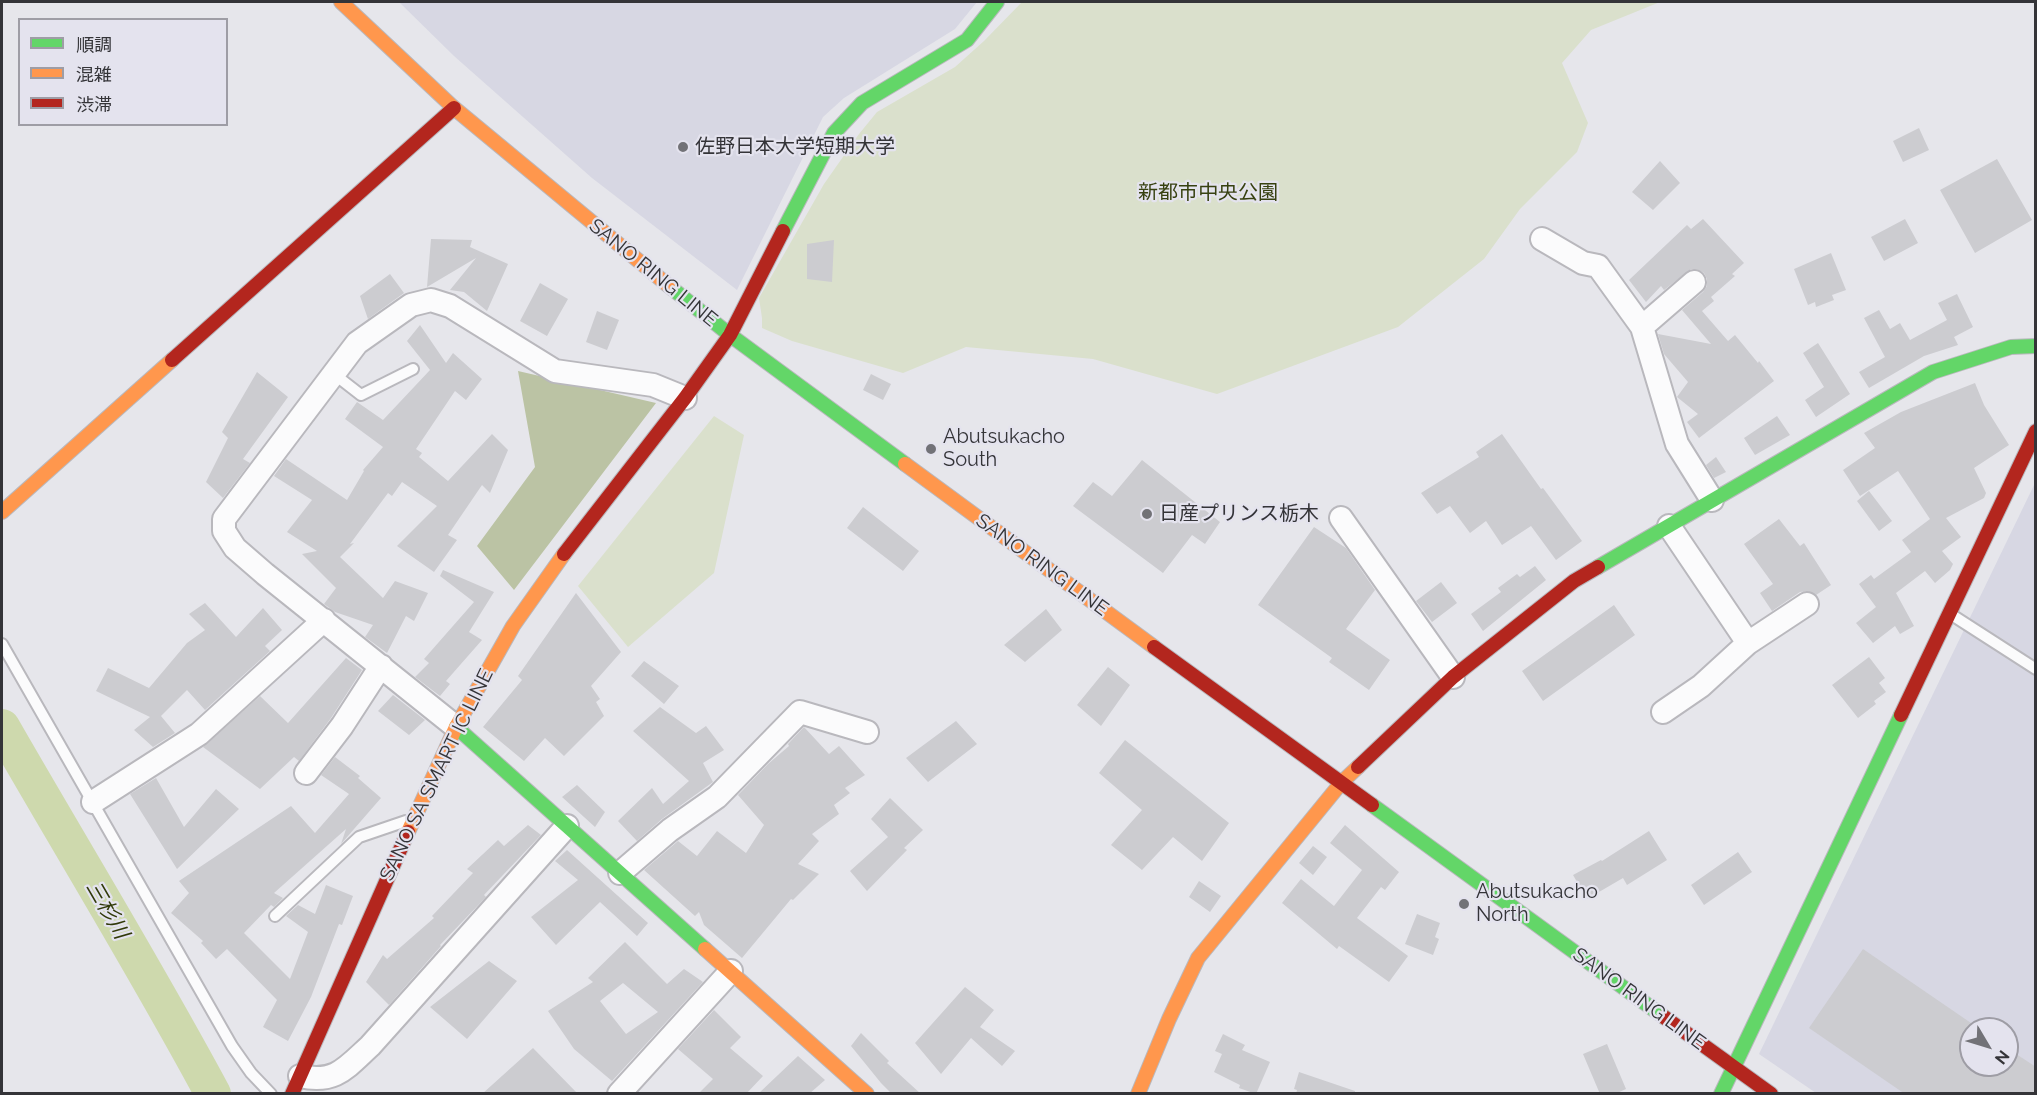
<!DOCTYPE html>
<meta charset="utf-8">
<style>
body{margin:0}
#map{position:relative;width:2037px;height:1095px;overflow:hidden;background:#e6e6eb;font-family:Raleway,"Noto Sans JP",sans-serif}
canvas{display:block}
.frame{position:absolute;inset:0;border:3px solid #343438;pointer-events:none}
.legend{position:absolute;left:18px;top:18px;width:210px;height:108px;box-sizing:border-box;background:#e4e3ee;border:2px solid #9e9da5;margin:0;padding:8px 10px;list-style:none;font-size:18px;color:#343438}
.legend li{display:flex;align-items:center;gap:12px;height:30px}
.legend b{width:30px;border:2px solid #9e9da5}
.north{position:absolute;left:1959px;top:1017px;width:60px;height:60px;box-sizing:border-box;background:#e4e3ee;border:2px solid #9e9da5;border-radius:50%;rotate:128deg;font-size:16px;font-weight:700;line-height:24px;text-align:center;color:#343438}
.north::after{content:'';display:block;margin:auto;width:21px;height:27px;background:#727277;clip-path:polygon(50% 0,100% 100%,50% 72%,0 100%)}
</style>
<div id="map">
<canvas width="2037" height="1095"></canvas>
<div class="frame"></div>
<ul class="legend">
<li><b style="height:8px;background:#63d668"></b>順調</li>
<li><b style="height:8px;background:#ff974d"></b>混雑</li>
<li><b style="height:8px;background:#b3261e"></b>渋滞</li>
</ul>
<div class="north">N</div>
</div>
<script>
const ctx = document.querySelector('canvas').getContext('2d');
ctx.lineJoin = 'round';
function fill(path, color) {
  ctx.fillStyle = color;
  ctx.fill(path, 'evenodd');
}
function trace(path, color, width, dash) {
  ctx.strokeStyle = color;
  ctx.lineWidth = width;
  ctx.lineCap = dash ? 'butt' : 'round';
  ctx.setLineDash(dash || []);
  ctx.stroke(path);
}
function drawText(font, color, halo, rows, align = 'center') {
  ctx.font = font + ' Raleway,"Noto Sans JP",sans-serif';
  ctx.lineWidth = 4.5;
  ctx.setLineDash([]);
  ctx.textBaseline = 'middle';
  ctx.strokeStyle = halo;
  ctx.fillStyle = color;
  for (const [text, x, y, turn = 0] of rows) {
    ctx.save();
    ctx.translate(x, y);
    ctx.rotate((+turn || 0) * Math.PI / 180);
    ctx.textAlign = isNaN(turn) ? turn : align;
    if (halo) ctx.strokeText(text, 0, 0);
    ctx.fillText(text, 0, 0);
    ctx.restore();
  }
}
fill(new Path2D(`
 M399 2H977L955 29 844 98 823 117 737 290 592 178 454 56Z
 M2035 483V1093H1816L1759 1054ZM1971 1029H2007V1065H1971Z`), '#d7d7e3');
fill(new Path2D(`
 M1022 2H1660L1591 30 1562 63 1588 123 1577 152 1520 209 1484 259 1398 327 1217 394 1093 359 966 347 903 373 792 341 762 328V318L759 298 824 184 859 134 877 112 955 67 984 41Z
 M714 416 744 435 714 573 628 647 578 586Z`), '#dae0cc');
fill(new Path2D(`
 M518 371 656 403 514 590 477 546 535 467Z`), '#bbc3a4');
trace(new Path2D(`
 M2 727C72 849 146 969 213 1094`), '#ced9ad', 36);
fill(new Path2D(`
 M1919 128 1929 150 1903 162 1893 141Z
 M1997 159 2032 220 1975 253 1940 190Z
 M1660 161 1680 183 1653 210 1632 192Z
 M1703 219 1744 263 1732 274 1735 276 1711 297 1714 301 1702 311 1728 341 1735 335 1758 363 1759 361 1774 381 1699 438 1687 422 1698 414 1677 397 1688 382 1664 354 1658 334 1711 344 1682 310 1703 292 1707 286V279L1704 273 1699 270 1691 269 1664 290 1661 286 1646 302 1629 280 1687 225 1691 229Z
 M1905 219 1918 243 1884 261 1871 237Z
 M431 239 472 240 470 247 508 264 487 311 464 292 450 290 476 258 427 287Z
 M834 240 832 282 807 279V244Z
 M1831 253 1846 290 1832 295 1834 300 1816 307 1815 302 1808 305 1794 269Z
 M390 274 404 293 368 319 360 296Z
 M540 283 568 299 547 336 520 321Z
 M1957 294 1973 327 1954 337 1958 345 1924 356 1869 388 1859 372 1885 357 1864 318 1879 310 1890 329 1900 323 1910 340 1947 320 1938 303Z
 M597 311 619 320 607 350 586 342Z
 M420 325 446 363 453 353 482 379 466 400 455 391 416 449 422 453 419 457 448 481 492 434 508 450 490 493 482 485 448 535 457 540 434 572 397 546 437 506 402 482 392 496 388 493 350 544 354 543 340 557 383 598 395 581 428 593 414 621 406 616 387 653 365 637 373 625 335 612 324 604 336 588 302 554 317 551 287 532 312 500 274 476 286 459 347 500 364 471 363 470 383 447 345 419 357 402 383 420 430 370 407 341Z
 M1818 343 1850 394 1816 417 1805 400 1824 387 1803 353Z
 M257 372 288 397 243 459 250 463 223 498 206 482 228 438 222 432Z
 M871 374 891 384 883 400 863 390Z
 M1975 383 1984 405 2009 445 1974 468 1986 493 1984 498 1946 518 1961 537 1942 551 1953 564 1950 570 1935 583 1925 571 1896 593 1914 626 1900 634 1895 626 1873 643 1856 623 1876 607 1859 584 1871 575 1874 579 1911 552 1902 540 1930 519 1898 471 1860 496 1843 470 1875 448 1864 433 1901 412Z
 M1777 416 1790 435 1755 455 1744 438Z
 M1502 434 1541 489 1543 488 1582 541 1556 560 1531 526 1502 545 1486 521 1470 533 1450 506 1437 514 1421 493 1479 457 1476 452Z
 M1716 457 1726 472 1714 478 1706 465Z
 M1142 460 1220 522 1205 544 1192 535 1163 573 1073 506 1093 482 1112 496Z
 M1869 491 1892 521 1879 531 1857 501Z
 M863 507 919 551 903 571 847 528Z
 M1779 519 1800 546 1804 543 1831 585 1816 595 1807 591 1800 592 1772 611 1760 593 1773 584 1744 544Z
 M1314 527 1346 548 1375 590 1346 629 1390 660 1369 690 1329 662 1332 658 1258 605Z
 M1535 566 1546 580 1483 631 1471 614 1501 592 1498 588 1517 574 1520 577Z
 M443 570 494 592 469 632 482 640 446 681 450 684 440 696 415 677 429 663 424 659 474 602 440 576Z
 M1441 582 1457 603 1432 622 1416 601Z
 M576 593 621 652 591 686 600 699 596 702 604 716 564 756 545 738 524 761 483 727 522 680 518 676Z
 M205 603 236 637 263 608 282 630 265 646 270 651 205 710 187 690 161 716 175 733 153 747 134 730 150 717 96 691 108 668 149 688 187 643 205 630 189 614Z
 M1614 605 1635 635 1543 701 1522 671Z
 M1046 609 1062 630 1025 662 1004 645Z
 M1869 657 1885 678 1879 683 1886 692 1874 701 1876 704 1858 718 1832 685Z
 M346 658 362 670 331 718 299 761 294 757 260 789 203 747 260 696 288 723Z
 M644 661 679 686 664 704 631 676Z
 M1108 667 1130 685 1101 726 1077 705Z
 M393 695 425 720 409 735 378 711Z
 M660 707 696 733 706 726 724 750 703 763 713 782 662 819 637 841 618 821 652 788 663 804 689 781 633 731Z
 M956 721 977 744 928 782 906 758Z
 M804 727 829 754 839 746 865 775 845 788 850 793 834 805 839 814 812 834 819 841 798 864 819 874 793 900 791 899 742 958 704 925 699 912 695 916 644 870 678 841 697 856 717 831 746 853 764 825 738 795 768 764 789 746 788 744Z
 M1125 740 1229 823 1202 861 1173 837 1142 870 1111 845 1142 810 1099 773Z
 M335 757 360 776 358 778 381 798 341 844 346 829 274 893 283 898 274 907 271 905 244 933 290 979 308 932 286 916 298 905 315 914 326 885 353 896 342 925 339 924 311 997 288 1041 263 1027 277 1000 227 949 216 959 201 943 203 941 171 913 189 893 179 881 291 806 315 833 349 794 321 775Z
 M156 778 184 827 216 789 239 809 177 869 130 794Z
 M577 785 605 812 595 827 562 797Z
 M890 798 923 830 904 848 907 850 867 891 850 871 888 837 871 819Z
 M528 825 541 835 484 895 486 897 440 945 441 946 389 1005 366 982 383 955 387 959 434 918 432 916 473 873 467 869 498 840 504 846Z
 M1345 825 1399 872 1385 890 1381 887 1357 918 1408 956 1389 982 1339 946 1337 949 1282 903 1301 879 1334 906 1362 870 1330 843Z
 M1649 831 1667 860 1627 885 1623 878 1587 899 1573 875 1601 860 1602 861Z
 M1313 846 1327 857 1313 875 1299 863Z
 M567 850 648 923 637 936 600 902 556 945 531 917 578 880 555 861Z
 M1738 852 1752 872 1704 905 1691 885Z
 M1199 881 1221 896 1210 912 1189 897Z
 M1417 914 1440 923 1435 937 1439 939 1433 955 1405 944Z
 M625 942 667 984 684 969 703 982 612 1081 574 1049 548 1011 593 982 588 978ZM623 983 658 1012 626 1034 600 1001Z
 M1863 949 1971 1023V1065H2007V1048L2036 1067V1094H1905L1809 1028Z
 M489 961 517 981 467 1039 430 1007Z
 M965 987 994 1010 980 1027 1015 1051 1002 1066 971 1038 941 1074 915 1043Z
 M714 1010 741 1037 730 1048 763 1076 746 1094H698L713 1079 678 1049Z
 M861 1033 889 1061 887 1063 921 1094H892L881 1083 851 1046Z
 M1223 1034 1245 1045 1242 1050 1270 1062 1256 1094 1239 1088 1240 1085 1214 1072 1222 1054 1215 1051Z
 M1607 1044 1626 1089 1615 1094H1600L1583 1054Z
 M533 1048 578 1094H482Z
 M798 1056 825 1080 809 1094H758Z
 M1299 1072 1355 1091V1094H1296L1297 1090 1294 1089Z`), '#ccccd0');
const lane = new Path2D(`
 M334 374 361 395 413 369
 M1952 615 2036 669
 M2 644 232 1046 251 1073 271 1094
 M275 916 359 837 406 821`);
const street = new Path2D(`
 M1542 239 1583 263 1598 266 1642 327 1677 444 1712 500
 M1642 327 1694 282
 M1341 518 1453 677
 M1669 526 1748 643
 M1663 712 1701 686 1748 643 1807 604
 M456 727 265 574 235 548 224 531V519L357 343 411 305 431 300 450 306 555 371 653 385 685 398
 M306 773 342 726 381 666
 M93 802 199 734 324 620
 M620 873 670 830 717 797 800 712 867 732
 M300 1076C335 1084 346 1068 370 1046L567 826
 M619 1094 731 971`);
const fast = new Path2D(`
 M783 231 834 133 862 103 967 40 997 2
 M669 286 730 335 905 464
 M1598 567 1933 372 2011 347 2036 346
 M456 727 705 949
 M1372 805 1664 1017
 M1721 1094 1901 715`);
const slow = new Path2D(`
 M341 2 454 108 669 286
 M905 464 1154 647
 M2 512 172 360
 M408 832 456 727 513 626 564 554
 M705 949 867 1094
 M1138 1094 1169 1019 1198 958 1342 782 1358 767`);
const jam = new Path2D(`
 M172 360 454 108
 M564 554 685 398 730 335 783 231
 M1154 647 1372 805
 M1901 715 2036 431
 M1358 767 1453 677 1574 581 1598 567
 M1664 1017 1771 1094
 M292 1094 408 832`);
trace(lane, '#b9b8bd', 14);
trace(street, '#b9b8bd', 26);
trace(fast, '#b9b8bd', 16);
trace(slow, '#b9b8bd', 16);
trace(jam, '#b9b8bd', 16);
trace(lane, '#fbfbfc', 10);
trace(street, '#fbfbfc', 22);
trace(fast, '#63d668', 14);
trace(slow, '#ff974d', 14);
trace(jam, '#b3261e', 14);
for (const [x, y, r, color] of [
 [683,147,6,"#727277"],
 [931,449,6,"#727277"],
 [1147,514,6,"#727277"],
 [1464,904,6,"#727277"]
]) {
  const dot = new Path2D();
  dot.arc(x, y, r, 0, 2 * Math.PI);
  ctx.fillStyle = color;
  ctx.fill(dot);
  trace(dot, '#e4e3ee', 2);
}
drawText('20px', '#343438', '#e4e3ee', [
 ["佐野日本大学短期大学",695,147],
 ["Abutsukacho",943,437],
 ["South",943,460],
 ["日産プリンス栃木",1159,514],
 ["Abutsukacho",1476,892],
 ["North",1476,915]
], 'left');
drawText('20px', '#374111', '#e4e3ee', [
 ["新都市中央公園",1208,193]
]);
drawText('20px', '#343438', '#e4e3ee', [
 ["SANO RING LINE",653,273,39],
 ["SANO RING LINE",1042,565,36],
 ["SANO SA SMART IC LINE",437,775,-64],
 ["SANO RING LINE",1639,999,36]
]);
drawText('italic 21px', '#313a09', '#e4e3ee', [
 ["三杉川",107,910,60]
]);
</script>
